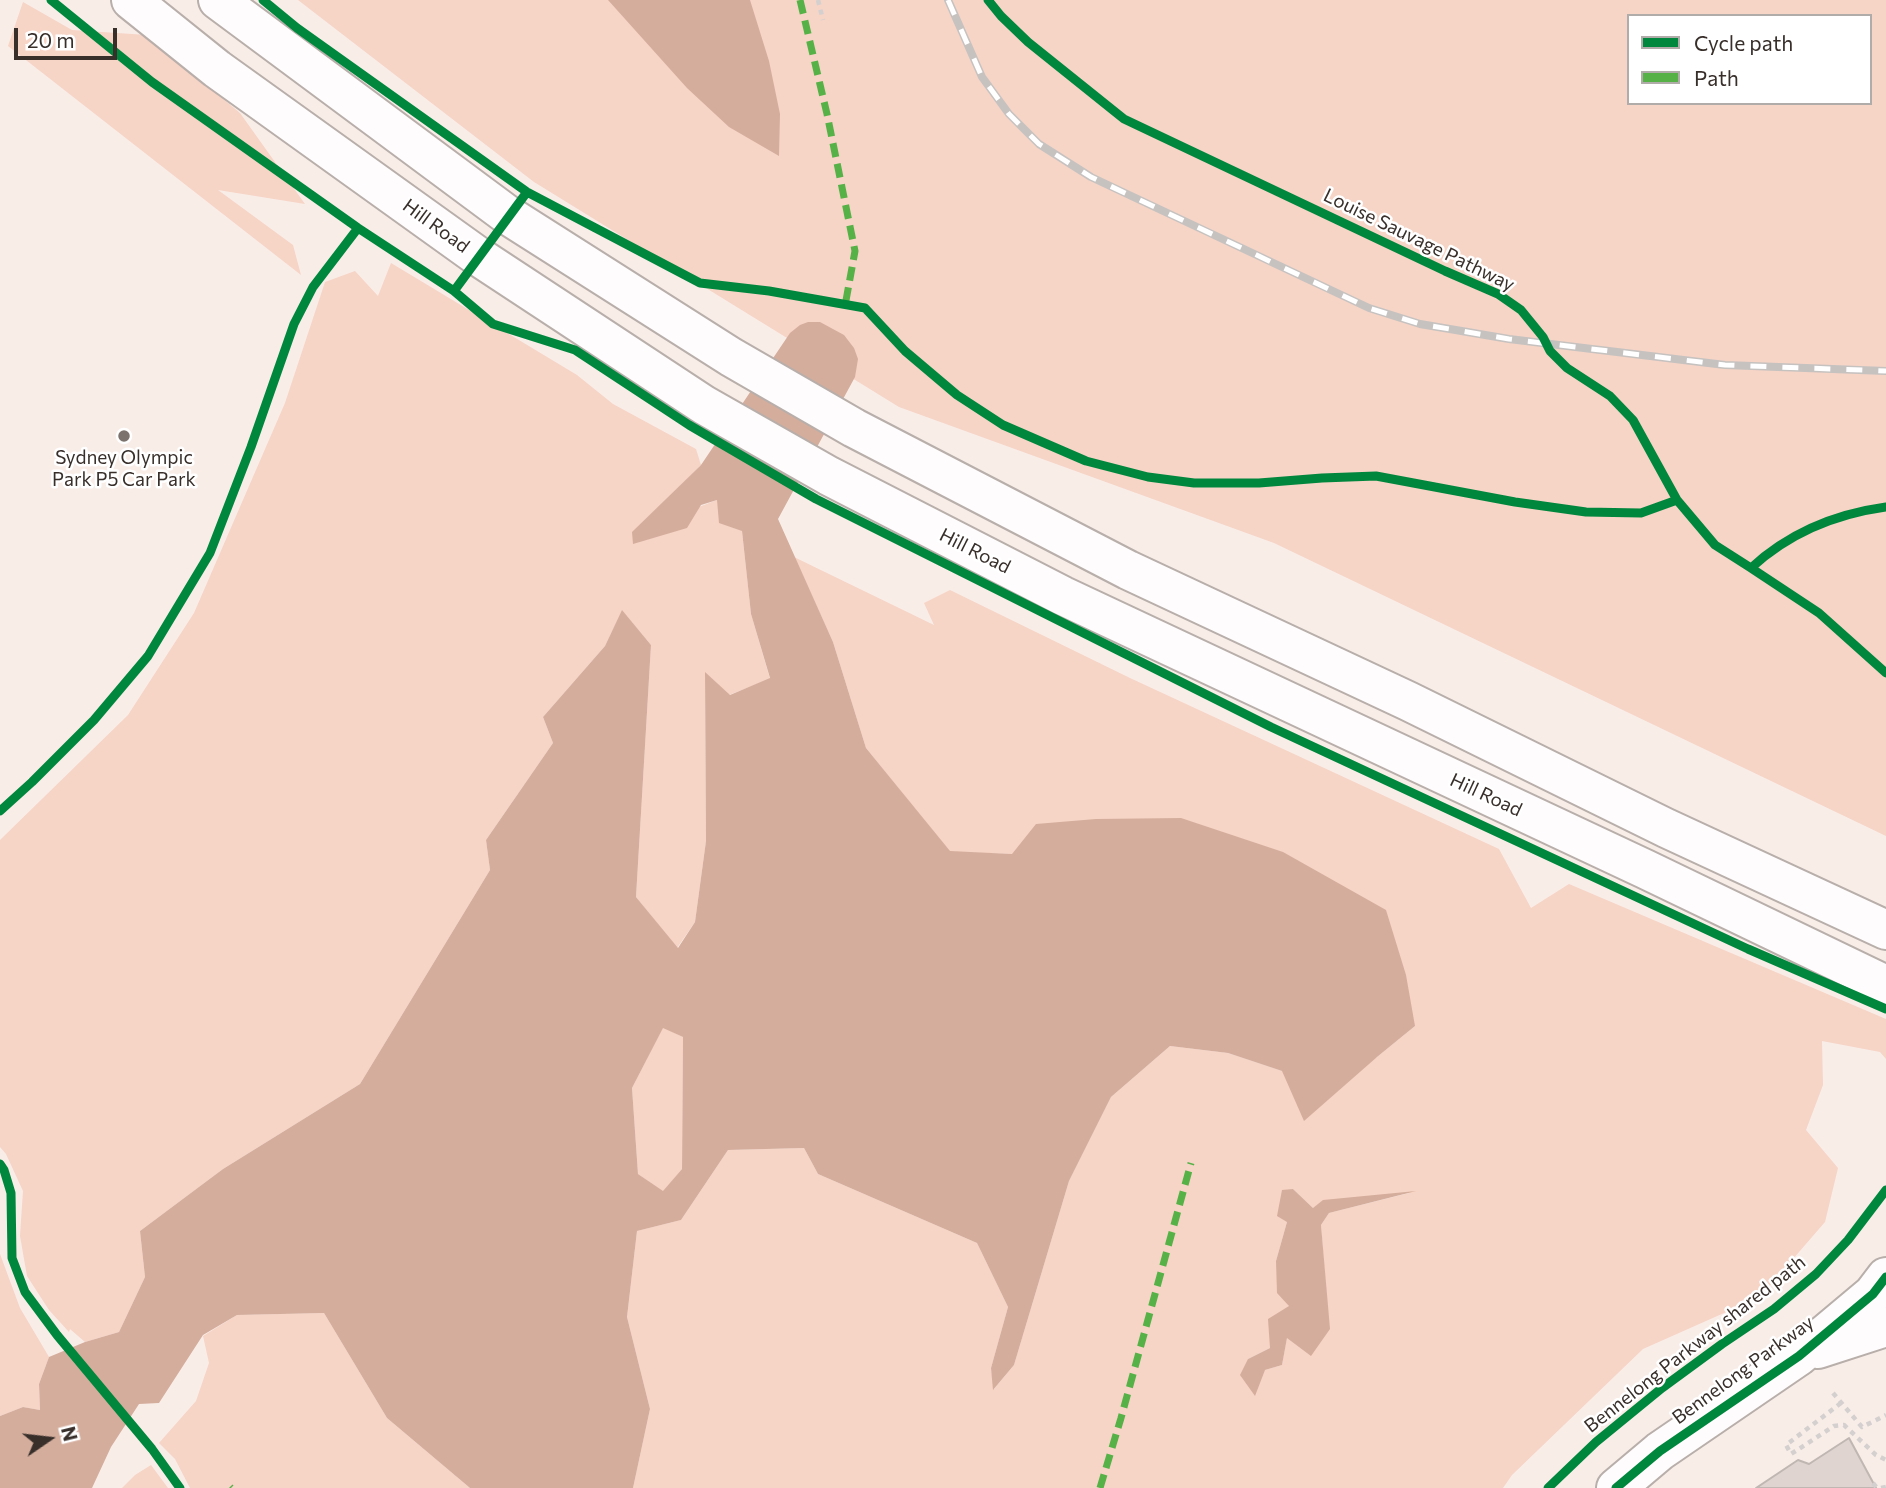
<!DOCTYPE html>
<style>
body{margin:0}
#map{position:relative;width:1886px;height:1488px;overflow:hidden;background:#f9ede8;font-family:Commissioner,sans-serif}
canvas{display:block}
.legend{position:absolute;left:1627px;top:14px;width:245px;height:91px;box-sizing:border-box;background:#fff;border:2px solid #afacaa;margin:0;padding:9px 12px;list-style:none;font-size:21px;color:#382f2b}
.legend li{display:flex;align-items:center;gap:14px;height:35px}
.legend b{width:35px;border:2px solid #afacaa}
.north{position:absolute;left:14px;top:1404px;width:70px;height:70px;-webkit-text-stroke:5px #fff;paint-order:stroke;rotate:76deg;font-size:19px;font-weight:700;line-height:28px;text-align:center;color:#382f2b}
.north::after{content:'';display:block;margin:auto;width:24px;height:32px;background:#382f2b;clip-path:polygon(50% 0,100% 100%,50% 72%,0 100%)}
.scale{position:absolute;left:14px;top:28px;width:103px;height:32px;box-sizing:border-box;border:4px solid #382f2b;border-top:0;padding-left:9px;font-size:21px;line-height:24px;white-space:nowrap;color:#382f2b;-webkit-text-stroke:5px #fff;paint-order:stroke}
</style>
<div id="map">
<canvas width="1886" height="1488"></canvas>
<ul class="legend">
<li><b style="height:9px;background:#00873e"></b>Cycle path</li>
<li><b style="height:9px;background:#56b246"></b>Path</li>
</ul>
<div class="north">N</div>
<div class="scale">20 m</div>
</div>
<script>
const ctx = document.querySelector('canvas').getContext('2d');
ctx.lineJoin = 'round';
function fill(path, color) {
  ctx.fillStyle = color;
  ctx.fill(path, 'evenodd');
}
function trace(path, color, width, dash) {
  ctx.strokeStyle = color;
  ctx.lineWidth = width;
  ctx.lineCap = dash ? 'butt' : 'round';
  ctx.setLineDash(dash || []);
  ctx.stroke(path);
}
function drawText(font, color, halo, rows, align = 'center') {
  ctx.font = font + ' Commissioner,sans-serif';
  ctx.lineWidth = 5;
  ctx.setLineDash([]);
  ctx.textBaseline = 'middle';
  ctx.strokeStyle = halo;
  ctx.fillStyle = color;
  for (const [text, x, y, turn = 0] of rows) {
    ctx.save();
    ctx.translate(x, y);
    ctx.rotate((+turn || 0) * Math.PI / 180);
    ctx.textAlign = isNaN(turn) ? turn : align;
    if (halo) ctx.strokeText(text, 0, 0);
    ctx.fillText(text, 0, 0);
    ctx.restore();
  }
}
fill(new Path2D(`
 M298 0H1886V836L1274 543 899 407 534 182ZM1629 16H1870V103H1629Z
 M23 2 72 30 147 35 240 113 305 204 218 190 293 245 301 275 8 46Z
 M391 263 577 375 613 404 696 449 701 465 633 532 717 500 742 531 751 614 770 679 729 695 705 673 706 841 695 922 677 948 636 897 651 645 622 611 605 646 543 717 553 743 486 840 490 870 360 1084 223 1169 140 1231 145 1277 119 1332 85 1342 70 1329 69 1332 49 1310 27 1276 20 1236 23 1191 6 1154 0 1147V840L128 715 194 613 285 403 325 282 355 271 378 296Z
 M794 557 934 625 924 603 950 590 1130 678 1499 849 1531 908 1569 884 1886 1019V1059L1880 1052 1822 1041 1823 1085 1806 1130 1838 1168 1825 1222 1760 1297 1643 1349 1512 1475 1503 1488H633L650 1409 627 1317 637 1231 681 1220 728 1150 804 1148 818 1174 977 1243 1008 1307 991 1368 994 1389 1014 1365 1069 1181 1111 1097 1170 1046 1228 1053 1282 1071 1377 1057 1415 1026 1012 854 950 852 866 748 833 642ZM1293 1189 1313 1208 1409 1193 1329 1213 1321 1225 1329 1329 1287 1337 1282 1365 1265 1370 1248 1359 1270 1348 1289 1306 1276 1261 1287 1222Z
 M663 1027 683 1037 682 1169 663 1192 638 1174 632 1088Z
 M0 1254 20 1308 49 1357 39 1384 40 1410 23 1407 0 1416Z
 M324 1313 387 1418 470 1488H190L175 1459 159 1443 196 1401 209 1363 203 1336 237 1315Z
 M151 1465 168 1488H122L135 1475Z`), '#f6d4c6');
fill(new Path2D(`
 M608 0H750L769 61 780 114 779 156 729 127 687 88Z
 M808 322H820L844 335 854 348 858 359 855 377 778 519 833 642 866 748 950 851 1012 854 1036 824 1096 819 1181 818 1283 852 1386 910 1406 975 1415 1026 1377 1057 1304 1121 1282 1071 1228 1053 1170 1046 1111 1097 1069 1181 1014 1365 993 1390 991 1368 1008 1307 977 1243 818 1174 804 1148 728 1150 681 1220 637 1231 627 1317 650 1409 633 1488H470L387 1418 324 1313 237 1315 203 1335 159 1403 139 1404 111 1447 92 1488H0V1416L23 1407 40 1410 39 1384 49 1357 85 1342 119 1332 145 1277 140 1231 223 1169 360 1084 490 870 486 840 553 743 543 717 605 646 622 610 651 645 636 897 678 948 695 922 706 841 705 672 730 695 770 678 751 614 742 531 719 523 717 500 701 505 687 528 633 544 632 532 701 465 790 333 800 325ZM663 1028 683 1037 682 1169 663 1191 638 1174 632 1088Z
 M1293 1189 1313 1208 1323 1200 1416 1191 1329 1213 1321 1225 1330 1329 1311 1356 1287 1338 1282 1365 1265 1370 1255 1396 1240 1375 1248 1359 1270 1348 1268 1319 1289 1306 1277 1293 1276 1261 1287 1222 1277 1216 1282 1190Z`), '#d4ad9c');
const building = new Path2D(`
 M1849 1438 1876 1488H1756L1798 1460 1809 1464Z`);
fill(building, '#dfd4d0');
trace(building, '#c0b7b3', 2);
const tertiary = new Path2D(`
 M131 0 217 69 479 257 704 405 829 476 1063 596 1645 869 1886 985
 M218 0 509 216 731 357 854 428 1128 570 1408 701 1666 828 1886 930
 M1818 1349 1886 1327
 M1616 1488 1660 1451 1799 1356 1873 1294 1886 1277`);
trace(tertiary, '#b8aeaa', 42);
trace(new Path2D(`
 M818 0 823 20
 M1833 1393 1862 1427 1886 1415
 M1841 1403 1786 1445 1791 1454 1834 1426 1844 1425 1876 1455 1886 1460
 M1873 1483 1877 1488
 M1881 1488 1886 1487`), '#d4d0cf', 4.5, [5, 5]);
trace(tertiary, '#fefcfc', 38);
const rail = new Path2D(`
 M948 0 982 77 1009 114 1039 144 1091 177 1369 308 1420 324 1509 339 1725 365 1886 371`);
trace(rail, '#c5c2c0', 8);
trace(rail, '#fff', 5, [16]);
trace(new Path2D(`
 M800 0 827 114 855 251 845 306
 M230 1487 231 1488
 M1100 1488 1121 1418 1191 1163`), '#56b246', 7, [14, 7]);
trace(new Path2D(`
 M51 0 152 82 358 228 454 291 493 324 575 350 689 425 816 499 1271 727 1748 949 1886 1009
 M263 0 297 28 527 192 700 283 769 291 865 308 905 351 957 395 1003 425 1086 461 1148 477 1194 483H1259L1322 478 1376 476 1515 502 1586 512 1641 513 1677 500
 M988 0 1001 16 1028 42 1124 119 1445 271 1498 294 1521 310 1543 337 1550 351 1567 368 1610 396 1633 420 1677 500 1715 545 1751 568C1789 533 1835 514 1886 507
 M454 291 527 192
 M1751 568 1819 613 1886 673
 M0 811 32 782 94 720 148 656 210 553 251 447 294 324 313 287 358 228
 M0 1164 4 1170 11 1193 12 1258 25 1292 57 1335 152 1449 180 1488
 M1548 1488 1596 1442 1662 1388 1722 1344 1774 1309 1816 1274 1848 1240 1886 1190
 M1616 1488 1660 1451 1799 1356 1873 1294 1886 1277`), '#00873e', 9);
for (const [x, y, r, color] of [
 [124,436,7,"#7c726d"]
]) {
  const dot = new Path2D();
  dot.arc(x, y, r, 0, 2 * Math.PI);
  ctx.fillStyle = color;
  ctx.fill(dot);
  trace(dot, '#fff', 2.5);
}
drawText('19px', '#382f2b', '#fff', [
 ["Hill Road",436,226,36],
 ["Louise Sauvage Pathway",1419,240,26],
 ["Hill Road",975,551,27],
 ["Hill Road",1486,795,25],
 ["Bennelong Parkway shared path",1695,1344,-38],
 ["Bennelong Parkway",1743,1370,-36]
]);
drawText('19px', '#382f2b', '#fff', [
 ["Sydney Olympic",124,458],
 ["Park P5 Car Park",124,480]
]);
</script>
